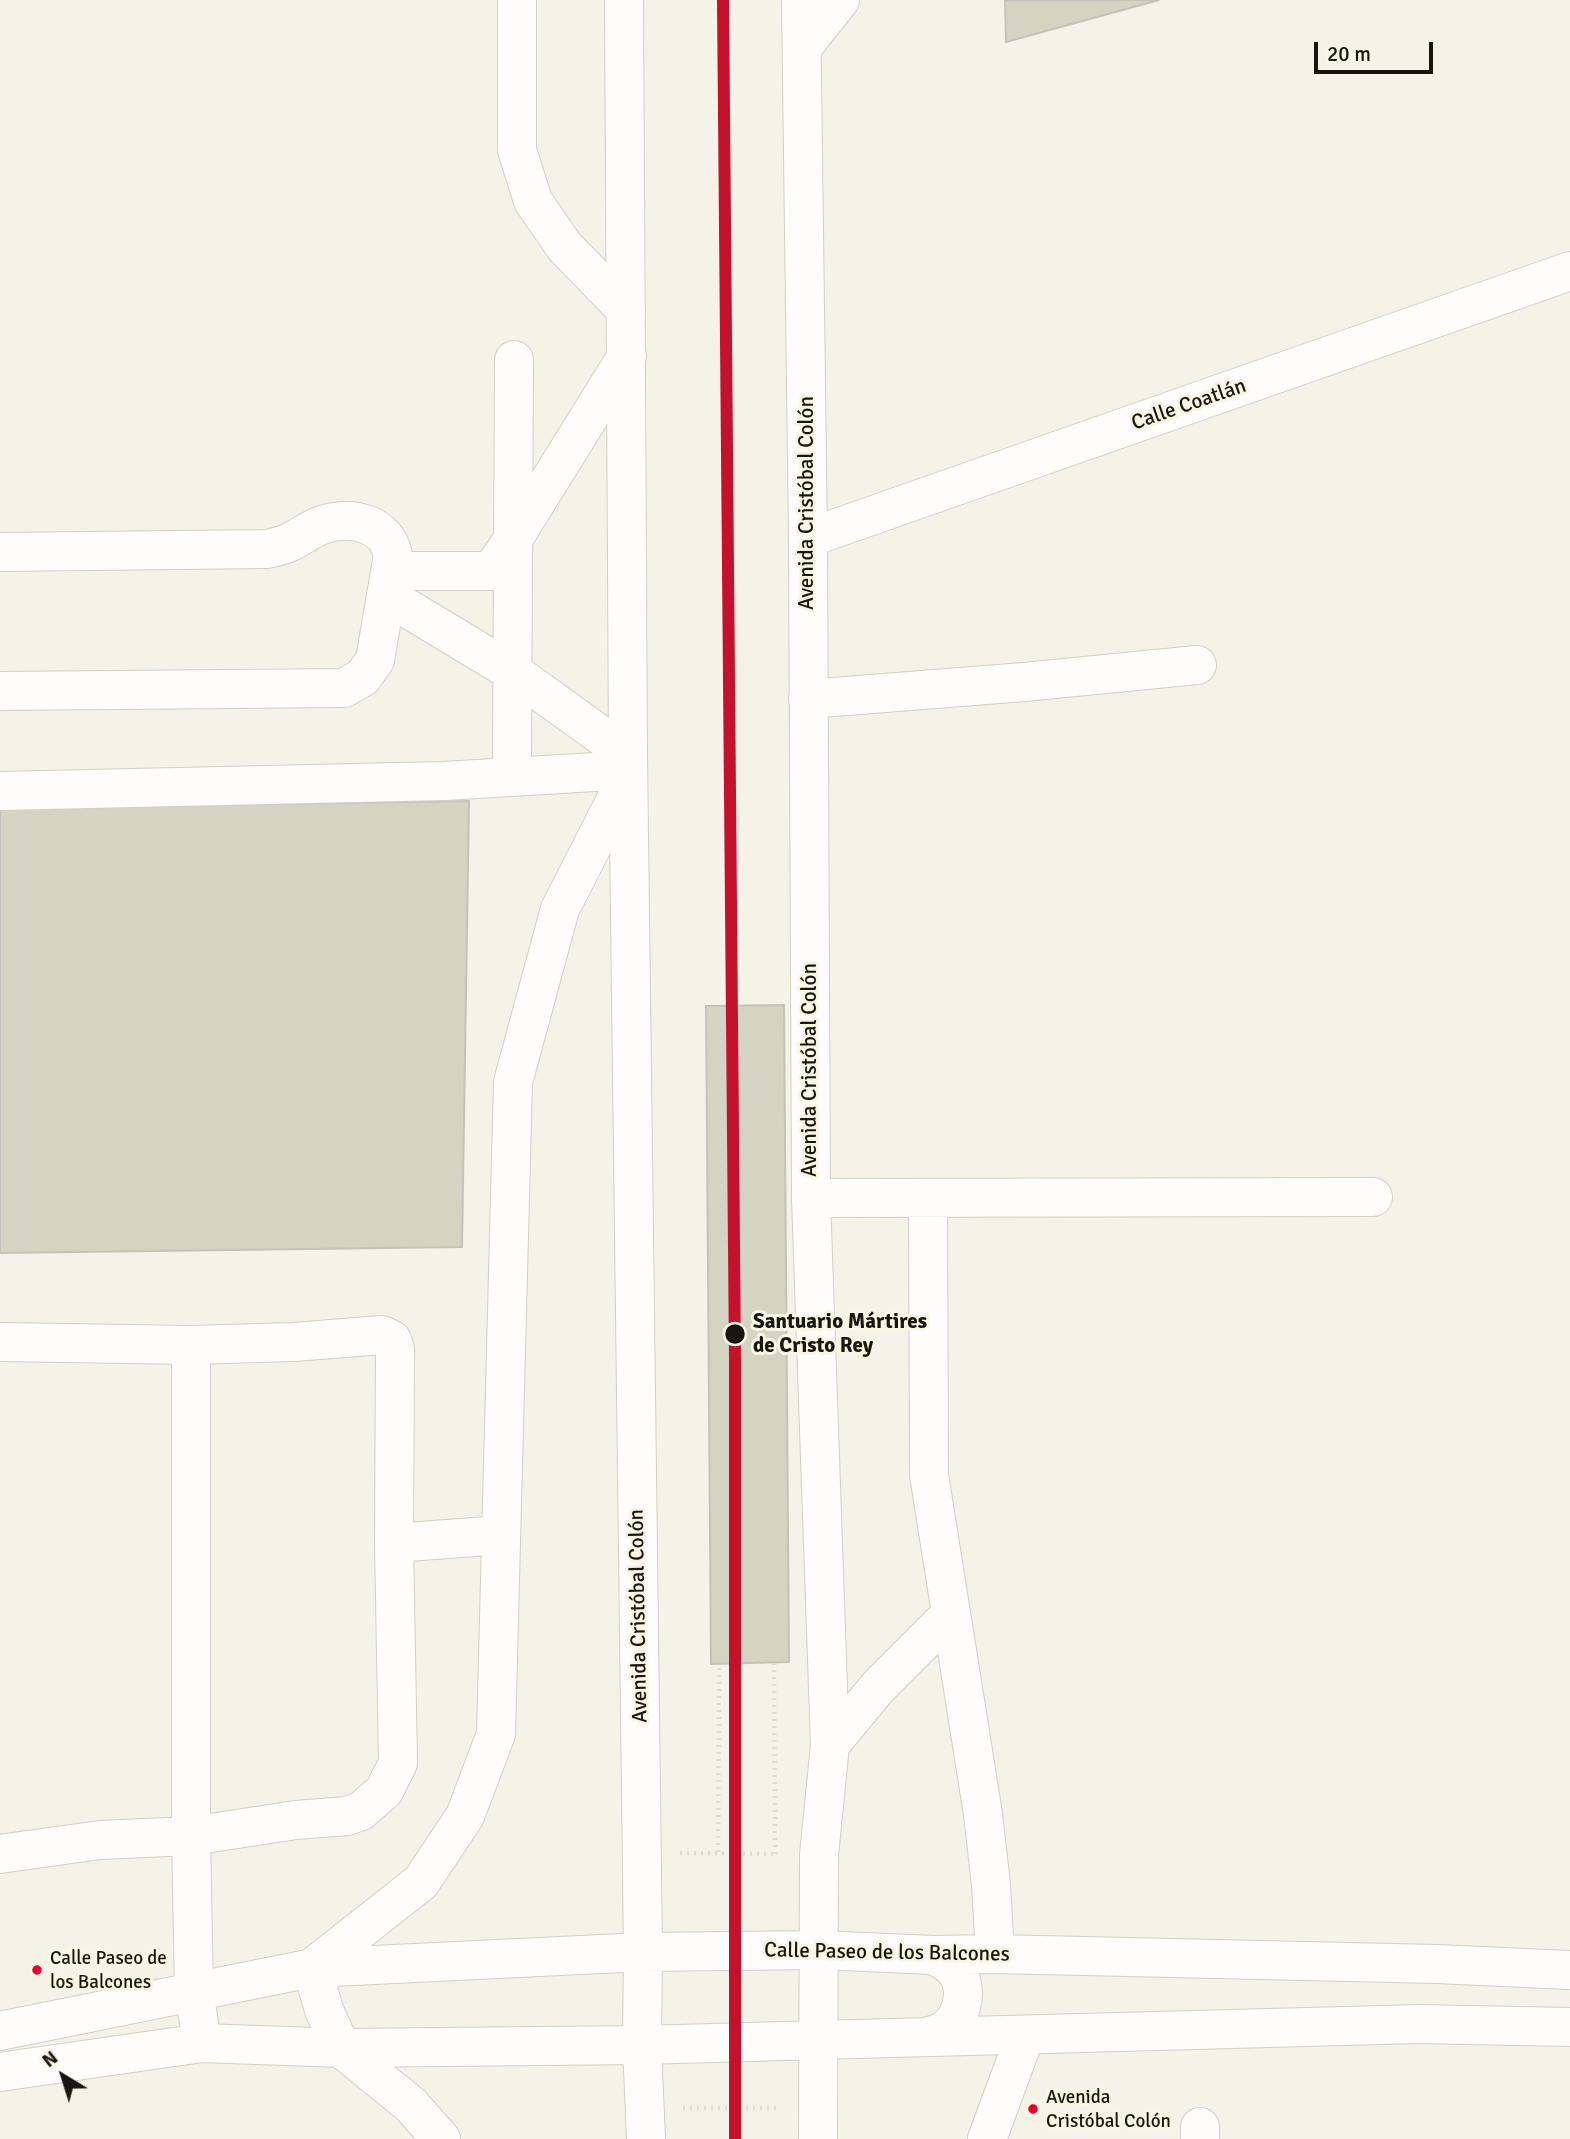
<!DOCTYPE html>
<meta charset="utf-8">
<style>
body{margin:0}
#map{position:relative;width:1570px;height:2139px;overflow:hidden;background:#f5f2e8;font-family:Signika,sans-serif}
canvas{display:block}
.north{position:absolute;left:28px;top:2041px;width:70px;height:70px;-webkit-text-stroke:5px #faf5e3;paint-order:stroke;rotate:322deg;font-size:19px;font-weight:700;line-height:28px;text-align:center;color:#18160f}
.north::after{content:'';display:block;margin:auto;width:24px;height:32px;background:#18160f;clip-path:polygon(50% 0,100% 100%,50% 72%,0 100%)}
.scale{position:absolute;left:1314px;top:42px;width:119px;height:32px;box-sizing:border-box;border:4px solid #18160f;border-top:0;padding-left:9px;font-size:21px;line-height:24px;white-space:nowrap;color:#18160f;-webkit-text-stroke:5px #faf5e3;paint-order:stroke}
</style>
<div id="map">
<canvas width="1570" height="2139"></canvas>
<div class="north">N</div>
<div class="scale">20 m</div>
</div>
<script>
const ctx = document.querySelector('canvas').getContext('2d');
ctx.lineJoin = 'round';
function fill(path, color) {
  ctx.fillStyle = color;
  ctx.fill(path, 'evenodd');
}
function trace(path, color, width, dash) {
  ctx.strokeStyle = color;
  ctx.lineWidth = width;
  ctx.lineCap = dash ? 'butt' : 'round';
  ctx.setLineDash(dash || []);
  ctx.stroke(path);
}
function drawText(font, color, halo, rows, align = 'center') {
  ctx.font = font + ' Signika,sans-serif';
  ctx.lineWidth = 6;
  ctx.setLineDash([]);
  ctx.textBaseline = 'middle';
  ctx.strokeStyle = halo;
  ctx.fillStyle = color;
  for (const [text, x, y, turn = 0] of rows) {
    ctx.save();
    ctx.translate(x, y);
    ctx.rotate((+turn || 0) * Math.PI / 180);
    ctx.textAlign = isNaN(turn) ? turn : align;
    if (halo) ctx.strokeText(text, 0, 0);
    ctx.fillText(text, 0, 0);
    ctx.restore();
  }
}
const building = new Path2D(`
 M1005 0H1159L1006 42Z
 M469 801 462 1247 0 1253V808Z
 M784 1005 789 1662 711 1664 706 1006Z`);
fill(building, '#d3d4c2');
trace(building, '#c3c3bb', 2);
const minor = new Path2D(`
 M517 0V150L533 201 564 246 626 310
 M802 48 840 0
 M808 538 1570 271
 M0 552 267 549C274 547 282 546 288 543 300 538 310 529 322 525 350 515 387 523 393 555L375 660 363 677 344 688 0 691
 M391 571H491L514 538 627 356
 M387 596 513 672 628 755
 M808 699 1024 682 1197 665
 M512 755 514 360
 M0 791 444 781 628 770
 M811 1198 1373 1197
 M928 1198 929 1475 983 1814 991 1885 995 1954
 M0 1342 191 1345 294 1342 382 1335 392 1340 395 1349 394 1543 398 1763 384 1791 361 1811 347 1816 296 1820 191 1836 100 1840 0 1854
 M191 1345V1836L194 1991 202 2043
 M394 1543 501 1535
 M819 1950 933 1955 995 1954 1437 1964 1570 1970
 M926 2037C932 2035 938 2034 943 2031 961 2020 968 1995 959 1976 953 1965 943 1960 933 1955
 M819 2040 1419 2024 1570 2027
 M1200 2127V2139
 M987 2139 1025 2036`);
const major = new Path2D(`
 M624 0 628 755 643 1952 642 2045 646 2139
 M801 0 808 538 811 1198 830 1745 819 1855 818 2139
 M830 1745 878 1687 951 1614
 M0 2031 312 1968 643 1952 819 1950
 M0 2072 202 2043 341 2048 642 2045 819 2040
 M441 2139 411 2105 341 2048 324 2010 312 1968 421 1882 465 1816 496 1734 513 1082 560 909 626 780`);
trace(minor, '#d1cfc6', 40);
trace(major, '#d1cfc6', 40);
trace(new Path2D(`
 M774 1663 775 1854
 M718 1852 719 1664
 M680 1853 776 1854
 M683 2108H779`), '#dcdbd8', 4.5, [2, 5]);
trace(minor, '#fefdfc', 38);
trace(major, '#fefdfc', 38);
trace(new Path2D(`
 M723 0 735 1359V2139`), '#c5112c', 12);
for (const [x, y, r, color] of [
 [735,1334,11,"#18160f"],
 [37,1970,6,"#e4002b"],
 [1033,2109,6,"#e4002b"]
]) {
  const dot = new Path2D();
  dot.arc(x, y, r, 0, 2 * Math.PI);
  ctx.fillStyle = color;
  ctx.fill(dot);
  trace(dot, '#faf5e3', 2.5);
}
drawText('19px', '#18160f', '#faf5e3', [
 ["Calle Paseo de",50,1959],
 ["los Balcones",50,1983],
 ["Avenida",1046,2098],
 ["Cristóbal Colón",1046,2122]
], 'left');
drawText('21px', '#18160f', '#faf5e3', [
 ["Calle Coatlán",1189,405,-19],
 ["Avenida Cristóbal Colón",807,503,-90],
 ["Avenida Cristóbal Colón",810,1070,-90],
 ["Avenida Cristóbal Colón",639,1616,-91],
 ["Calle Paseo de los Balcones",887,1953,1]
]);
drawText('bold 21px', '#18160f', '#faf5e3', [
 ["Santuario Mártires",753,1322],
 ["de Cristo Rey",753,1346]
], 'left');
</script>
